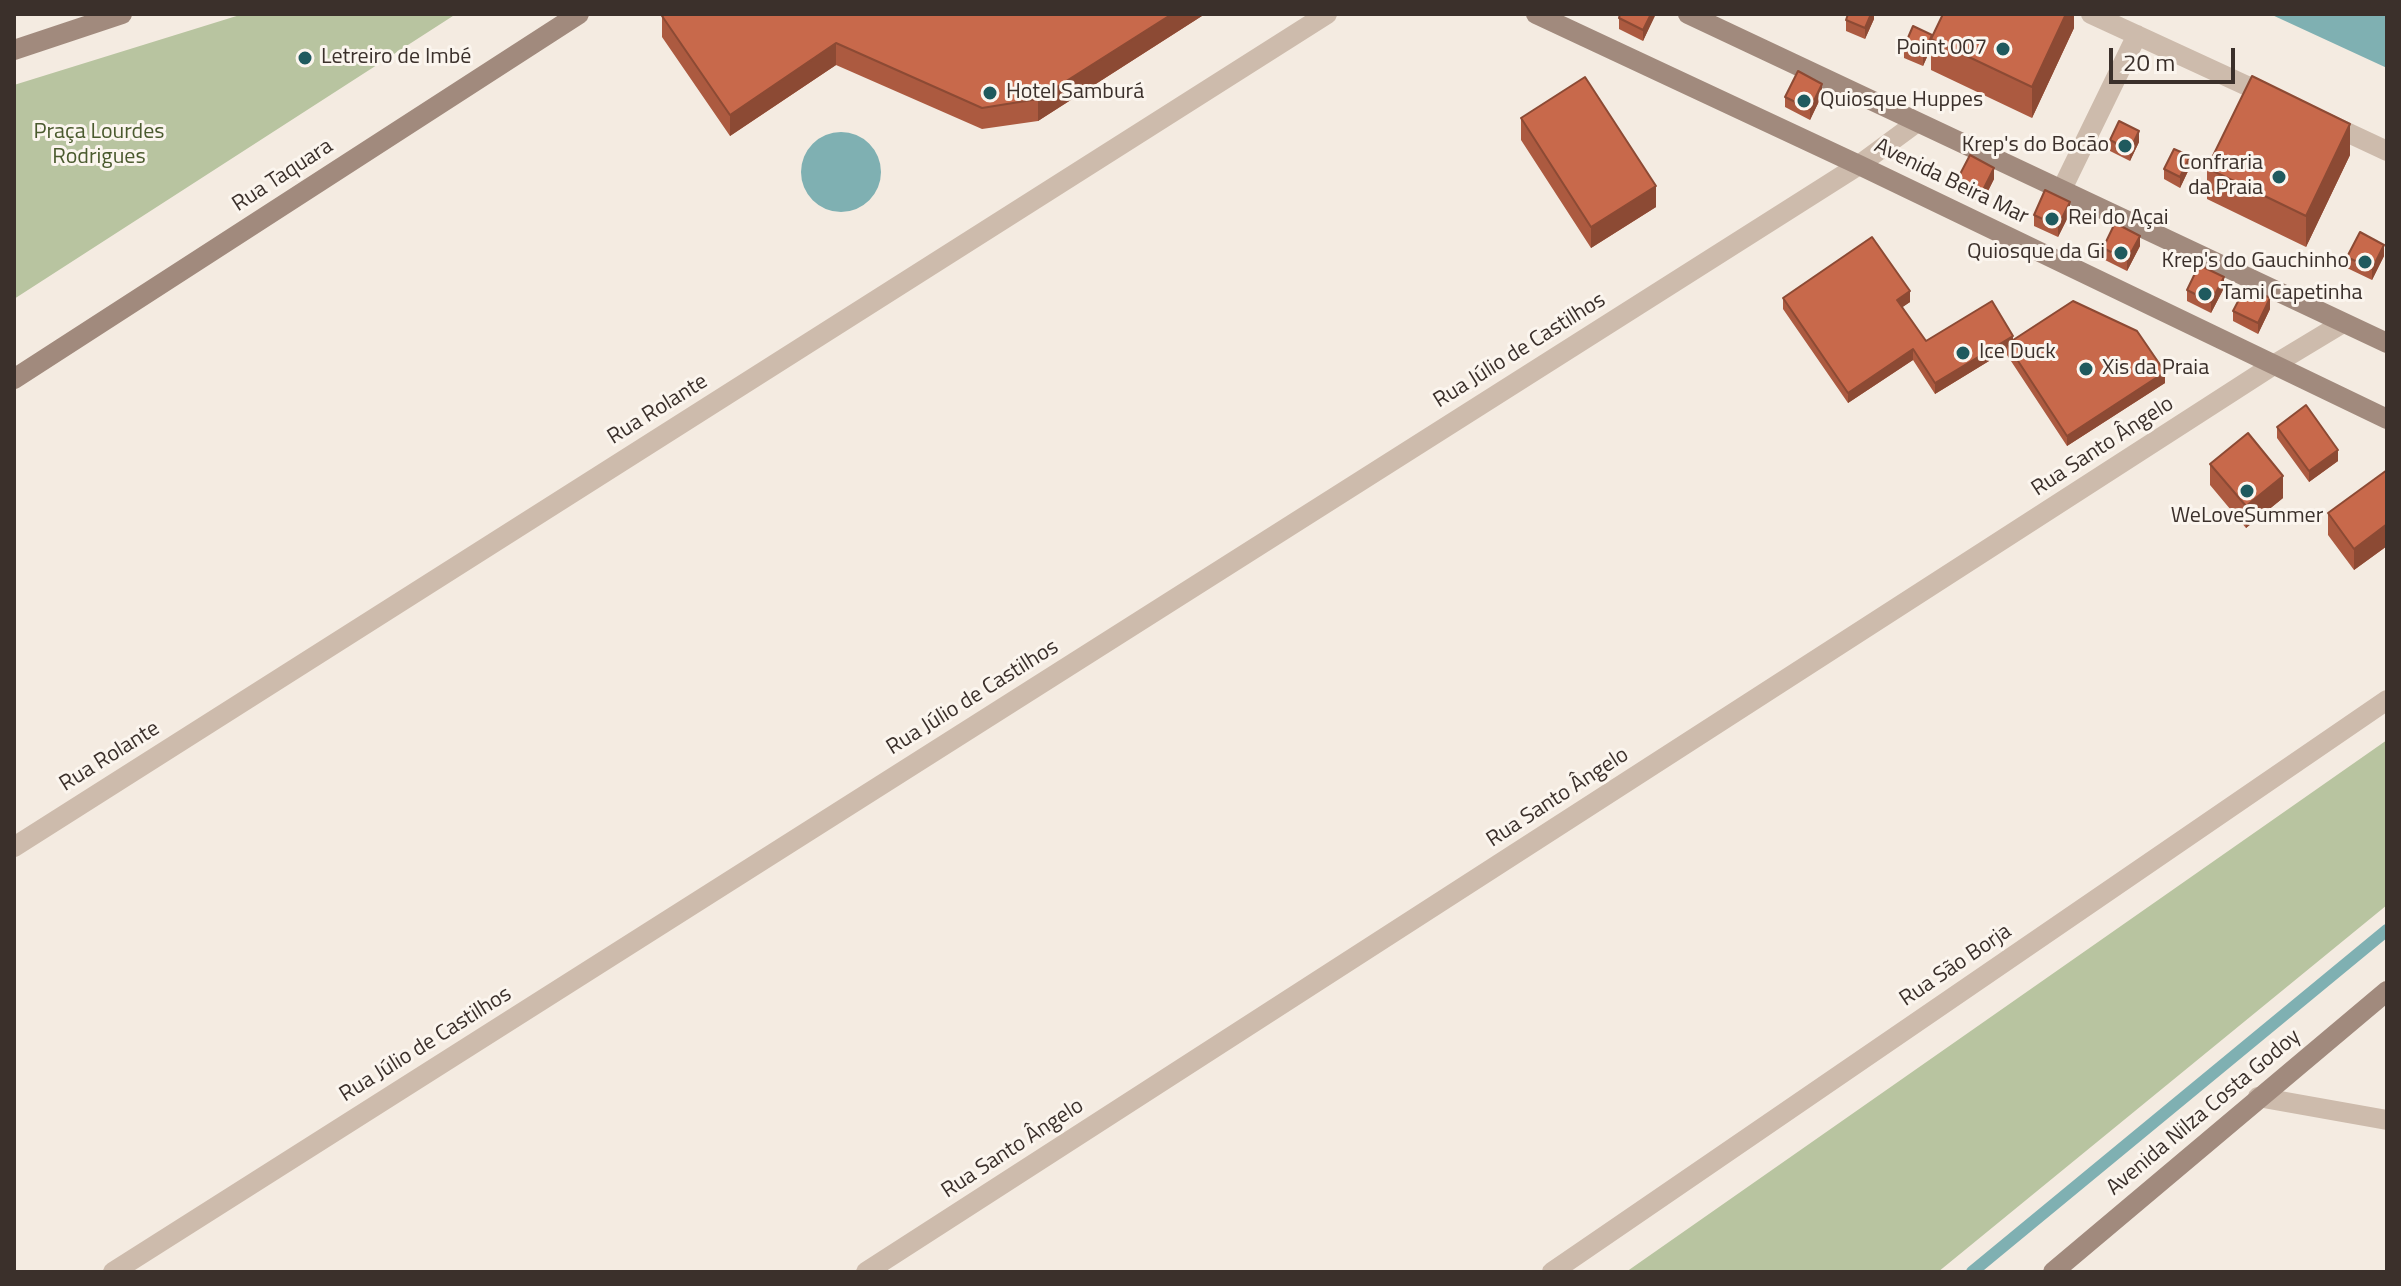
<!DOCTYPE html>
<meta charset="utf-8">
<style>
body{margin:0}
#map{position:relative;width:2401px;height:1286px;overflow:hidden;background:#f4ebe1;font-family:"Titillium Web",sans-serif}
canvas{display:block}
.frame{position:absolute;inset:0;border:16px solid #3b302b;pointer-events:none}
.scale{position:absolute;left:2109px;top:48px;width:126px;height:36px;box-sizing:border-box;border:4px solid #3b302b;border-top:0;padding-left:10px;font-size:24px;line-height:28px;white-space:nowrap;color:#3b302b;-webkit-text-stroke:6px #fbf5ee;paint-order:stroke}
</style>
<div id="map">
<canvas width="2401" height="1286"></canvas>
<div class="frame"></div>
<div class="scale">20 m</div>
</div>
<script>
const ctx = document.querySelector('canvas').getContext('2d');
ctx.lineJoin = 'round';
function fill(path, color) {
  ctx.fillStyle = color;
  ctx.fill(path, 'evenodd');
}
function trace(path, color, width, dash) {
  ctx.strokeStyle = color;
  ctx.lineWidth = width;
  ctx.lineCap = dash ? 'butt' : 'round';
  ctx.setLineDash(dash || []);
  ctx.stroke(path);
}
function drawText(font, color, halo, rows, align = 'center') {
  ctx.font = font + ' "Titillium Web",sans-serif';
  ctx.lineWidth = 6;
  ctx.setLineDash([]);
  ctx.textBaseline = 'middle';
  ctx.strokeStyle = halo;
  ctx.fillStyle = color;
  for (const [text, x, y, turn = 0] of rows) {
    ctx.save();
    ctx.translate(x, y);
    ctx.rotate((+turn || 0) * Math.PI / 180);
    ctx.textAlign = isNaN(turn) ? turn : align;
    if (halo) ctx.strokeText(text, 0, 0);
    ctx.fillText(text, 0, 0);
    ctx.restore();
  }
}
fill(new Path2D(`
 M243 14H456L14 299V85Z
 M2387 740V905L1938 1272H1626Z`), '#b8c4a0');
fill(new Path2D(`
 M2270 14H2387V68Z
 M801 172a40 40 0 1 1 80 0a40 40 0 1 1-80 0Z`), '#7fb0b2');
trace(new Path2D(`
 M1972 1272 2387 930`), '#7fb0b2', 12);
trace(new Path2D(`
 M2091 14 2271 97
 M2325 122 2387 151
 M2061 191 2137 35`), '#cdbbac', 20);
trace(new Path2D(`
 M14 847 1327 14
 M113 1272 1859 165 1916 123
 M866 1272 2275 364 2343 323
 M1552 1272 2387 700`), '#cdbbac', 20);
trace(new Path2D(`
 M2258 1097 2387 1120`), '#cdbbac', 20);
trace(new Path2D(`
 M1536 14 1859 165 2387 419
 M1688 14 2387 343
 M14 50 122 14
 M14 379 579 14
 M2053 1272 2387 991`), '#a18a7d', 20);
fill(new Path2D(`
 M1205 14 1038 121 982 129 836 65 730 136 662 37V16Z
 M1655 14 1643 41 1619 29V18Z
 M1874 14V19L1865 39 1846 31V20Z
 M2074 14V28L2032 118 1931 70V48L1923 66 1904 58V47L1932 38Z
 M1822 95 1810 120 1785 107V97Z
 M1521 118 1656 207 1591 248 1521 140Z
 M2110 140 2139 142 2130 161 2110 151Z
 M2350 155 2306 247 2207 199V168Z
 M2190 167 2180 188 2164 179V169Z
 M1994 179 1982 203 1957 191V180Z
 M2070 213 2058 237 2034 226V215Z
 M2140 246 2127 271 2103 259V248Z
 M2384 256 2372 280 2347 268V257Z
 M2224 288 2211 313 2187 301V290Z
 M1783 298 1910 302 1902 307 1926 341 2013 340 2165 383 2067 446 2007 355V350L1935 394 1913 360 1848 403 1783 309Z
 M2270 309 2258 334 2233 321V311Z
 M2277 427 2338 461 2309 482 2277 438Z
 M2210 464 2283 498 2246 528 2210 485Z
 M2387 470V546L2354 570 2328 535V513Z`), '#ac5a40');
fill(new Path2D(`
 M1172 14H1205L1038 121V99Z
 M1651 14H1655V16L1643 41V30Z
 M1871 14H1874V19L1865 39V28Z
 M2066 14H2074V28L2032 118V87Z
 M1932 35 1931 48 1923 66V56Z
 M836 43V65L730 136V115Z
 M1822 84V95L1810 120V109Z
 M2350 124V155L2306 247V216Z
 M2139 131V142L2130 161V150Z
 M2190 156V167L2180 188V177Z
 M1994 168V179L1982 203V192Z
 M1656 186V207L1591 248V227Z
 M2070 202V213L2058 237V226Z
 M2140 236V246L2127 271V260Z
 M2384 245V256L2372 280V269Z
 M2224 277V288L2211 313V302Z
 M1910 291V302L1897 311V300Z
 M2270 298V309L2258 334V323Z
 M2013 336V347L2007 344V350L1935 394V383Z
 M1913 349V360L1848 403V393Z
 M2165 372V383L2067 446V436Z
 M2338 450V461L2309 482V471Z
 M2283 476V498L2246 528V506Z
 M2387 524V546L2354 570V549Z`), '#8c4a34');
const building = new Path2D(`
 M666 14H1172L1038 99 982 108 836 43 730 115 662 16Z
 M1620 14H1651L1643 30 1619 18Z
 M1848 14H1871L1865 28 1846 20Z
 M1943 14H2066L2032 87 1931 39Z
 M1913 26 1932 35 1923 56 1904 47Z
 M1798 71 1822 84 1810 109 1785 97Z
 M2252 76 2350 124 2306 216 2207 168Z
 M1585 77 1656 186 1591 227 1521 118Z
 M2119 121 2139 131 2130 150 2110 140Z
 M2174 149 2190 156 2180 177 2164 169Z
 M1970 155 1994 168 1982 192 1957 180Z
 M2045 190 2070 202 2058 226 2034 215Z
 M2115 223 2140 236 2127 260 2103 248Z
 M2360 232 2384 245 2372 269 2347 257Z
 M1872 237 1910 291 1897 300 1926 341 1992 301 2013 336 1935 383 1913 349 1848 393 1783 298Z
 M2199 265 2224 277 2211 302 2187 290Z
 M2246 286 2270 298 2258 323 2233 311Z
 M2073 301 2137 331 2165 372 2067 436 2007 344Z
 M2306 405 2338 450 2309 471 2277 427Z
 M2248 433 2283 476 2246 506 2210 464Z
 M2387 470V524L2354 549 2328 513Z`);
fill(building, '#c8694b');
trace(building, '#8c4a34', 2);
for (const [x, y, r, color] of [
 [2003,49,8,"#1f5a5e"],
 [305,58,8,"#1f5a5e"],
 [990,93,8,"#1f5a5e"],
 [1804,101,8,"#1f5a5e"],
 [2125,146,8,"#1f5a5e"],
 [2279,177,8,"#1f5a5e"],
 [2052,219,8,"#1f5a5e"],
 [2121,253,8,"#1f5a5e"],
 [2365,262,8,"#1f5a5e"],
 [2205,294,8,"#1f5a5e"],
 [1963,353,8,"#1f5a5e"],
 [2086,369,8,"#1f5a5e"],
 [2247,491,8,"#1f5a5e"]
]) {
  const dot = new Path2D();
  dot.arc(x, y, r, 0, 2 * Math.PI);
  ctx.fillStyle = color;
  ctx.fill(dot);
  trace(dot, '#fbf5ee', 3);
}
drawText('22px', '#3b302b', '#fbf5ee', [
 ["Point 007",1987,49,"right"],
 ["Letreiro de Imbé",321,58],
 ["Hotel Samburá",1006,93],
 ["Quiosque Huppes",1820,101],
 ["Krep's do Bocão",2109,146,"right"],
 ["Confraria",2263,164,"right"],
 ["da Praia",2263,189,"right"],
 ["Rei do Açai",2068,219],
 ["Quiosque da Gi",2105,253,"right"],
 ["Krep's do Gauchinho",2349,262,"right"],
 ["Tami Capetinha",2221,294],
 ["Ice Duck",1979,353],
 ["Xis da Praia",2102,369],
 ["WeLoveSummer",2247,517,"center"]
], 'left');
drawText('22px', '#4a5a2e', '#fbf5ee', [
 ["Praça Lourdes",99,133],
 ["Rodrigues",99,158]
]);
drawText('22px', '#3b302b', '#fbf5ee', [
 ["Rua Taquara",283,176,-33],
 ["Avenida Beira Mar",1951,182,26],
 ["Rua Júlio de Castilhos",1520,351,-32],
 ["Rua Rolante",658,410,-32],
 ["Rua Santo Ângelo",2103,447,-33],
 ["Rua Júlio de Castilhos",973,698,-32],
 ["Rua Rolante",110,757,-32],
 ["Rua Santo Ângelo",1558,798,-33],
 ["Rua São Borja",1956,966,-34],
 ["Rua Júlio de Castilhos",426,1045,-32],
 ["Avenida Nilza Costa Godoy",2204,1113,-40],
 ["Rua Santo Ângelo",1013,1149,-33]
]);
</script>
